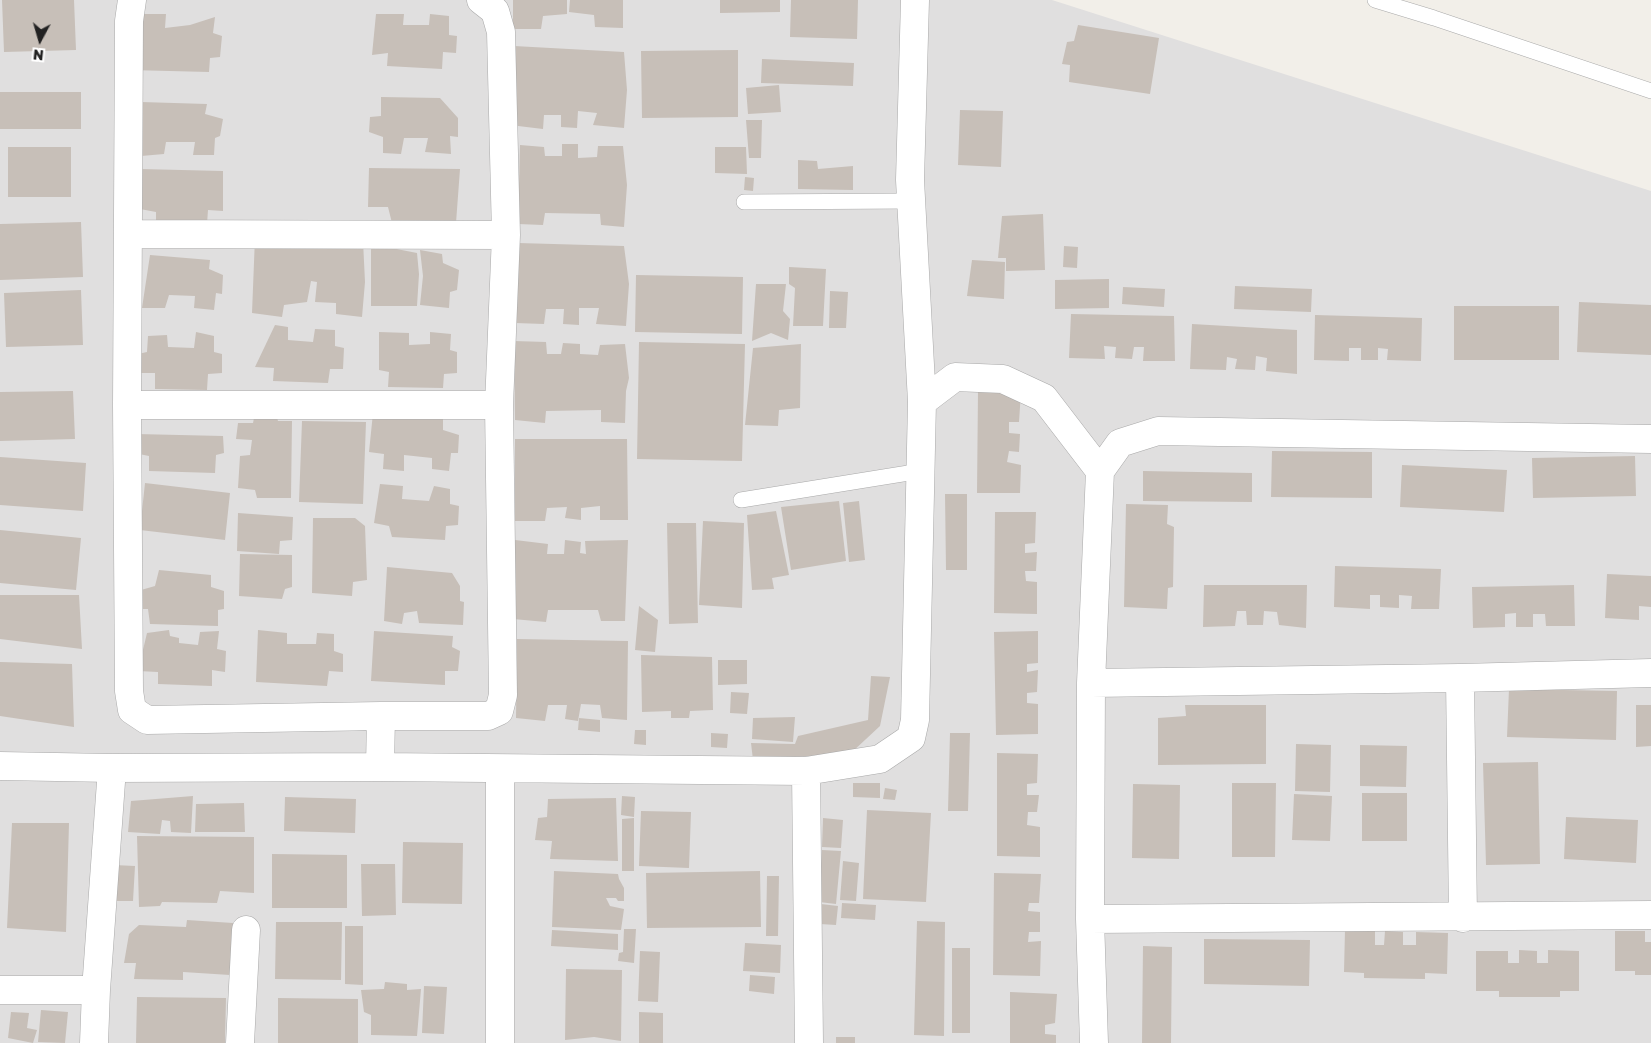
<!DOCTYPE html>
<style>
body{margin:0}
#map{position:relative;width:1651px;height:1043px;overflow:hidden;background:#f2efe9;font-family:"Golos Text",sans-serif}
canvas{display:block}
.north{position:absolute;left:15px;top:15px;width:50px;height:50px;-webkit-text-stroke:4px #fff;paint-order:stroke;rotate:186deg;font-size:14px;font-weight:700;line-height:20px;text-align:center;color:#222}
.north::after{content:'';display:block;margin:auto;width:18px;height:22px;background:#222;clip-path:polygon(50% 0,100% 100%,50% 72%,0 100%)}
</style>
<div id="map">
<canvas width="1651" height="1043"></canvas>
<div class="north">N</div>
</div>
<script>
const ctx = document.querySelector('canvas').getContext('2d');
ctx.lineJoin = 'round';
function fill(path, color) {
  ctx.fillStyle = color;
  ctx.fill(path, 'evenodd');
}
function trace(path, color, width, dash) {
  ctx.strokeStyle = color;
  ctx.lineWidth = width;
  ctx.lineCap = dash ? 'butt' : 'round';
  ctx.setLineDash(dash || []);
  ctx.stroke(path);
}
fill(new Path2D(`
 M0 0H1052L1651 191V1043H0Z`), '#e0dfdf');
fill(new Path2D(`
 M2 0H74L76 50 4 52Z
 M513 0H567V14L543 16 541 29H513Z
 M570 0H623V28L595 27 594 15 569 12Z
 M720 0H780V12L720 13Z
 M791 0H858L857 39 790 37Z
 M135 14H166L165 28 190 25 215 17 213 33 222 36 220 57 210 58 209 72 130 70Z
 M376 14H404L403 25H429L430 14 449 16V35L457 36 456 53 443 52 442 69 387 66 388 53 372 55Z
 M1078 25 1159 38 1150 94 1069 82 1070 65 1062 64 1067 42 1074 41Z
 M514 46 624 52 627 90 624 128 593 125 597 113 578 111 577 128 561 127V115H544L543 129 510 125Z
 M738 50V117L642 118 641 51Z
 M762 59 854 63 853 86 761 83Z
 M779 85 781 112 748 114 746 88Z
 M0 92H81V129H0Z
 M381 97 440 98 458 118V137L450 136 451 154 425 152 428 138H404L401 154 383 153V137L369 132 370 117 381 116Z
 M141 102 207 104 205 114 223 119 220 136 215 138 214 155H193L195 142H166L164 154 141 156 142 142 131 139Z
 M960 110 1003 111 1001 167 958 165Z
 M746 120H762L761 158H749Z
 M562 144H578V158L597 157 598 146H623L627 185 624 227 601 225 600 214 545 213 543 225 518 224 520 145 544 147 545 156H562Z
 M8 147H71V197H8Z
 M715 147H746L747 174 715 173Z
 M798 160 817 161 818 169 853 166V190L798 189Z
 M369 168 460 169 456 223H392L388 207H368Z
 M140 169 223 171V211L208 210 207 224H156V212L140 209Z
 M745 177 754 178 753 191 744 190Z
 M1043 214 1045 270 1006 271V258H998L1002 216Z
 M81 222 83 277 0 280V224Z
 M255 237 363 241 365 282 362 317 336 314V303L315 302 317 282 311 281 307 302 284 305 282 317 252 313Z
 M518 243 624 246 629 284 626 326 596 324 599 308H579V325L563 324 564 309H546L544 324 515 323Z
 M371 244 417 253 419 274 417 306H371Z
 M1064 246 1078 247 1077 268 1063 267Z
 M420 250 442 254 443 263 459 270 457 290 450 292 449 308 420 305 423 276Z
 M150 255 210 260 209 269 223 275 222 294 216 293 214 310 194 308 195 296 169 295 165 308H142Z
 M972 260 1005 262 1004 299 967 296Z
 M789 267 826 269 823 326H793L795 288 789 284Z
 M636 275 743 277 742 334 635 332Z
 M1109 279V308L1055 309V280Z
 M756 284H786L783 311 790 319 788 340 771 333 752 341Z
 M1235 286 1312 289 1311 312 1234 309Z
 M1123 287 1165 289 1164 307 1122 304Z
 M81 290 83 345 6 347 4 293Z
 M830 291 848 292 846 328H829Z
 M1579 302 1651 305V355L1577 352Z
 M1454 306H1559V360H1454Z
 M1071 314 1174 316 1175 361H1143L1144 347H1134L1132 359 1115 358 1116 347 1104 346 1105 359 1069 358Z
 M1315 315 1422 318 1421 361 1387 360 1388 349 1378 348V360H1361V348H1349V361L1314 360Z
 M1192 324 1297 330V374L1266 371 1267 358 1256 356 1255 370 1235 369 1237 359 1227 357 1226 370 1190 369Z
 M275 325 288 327V340L313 342 315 329 335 330V346L344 348 343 369H330L328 383 273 381 274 368 255 367Z
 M196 332 214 336V352L222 354V373L208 374 207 390 155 389V373H137L138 354 147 352 148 336 167 335 168 347 194 348Z
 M379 332 409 333V345L430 344V332L451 334 450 350 457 352V373L444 374 443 388 388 387 389 372 379 370Z
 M514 341 546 342 547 354H561L563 343 580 344V354L598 355 600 345 625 344 629 378 626 391 625 423 601 422V410L546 411 545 423 515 420Z
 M639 342 745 344 742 461 637 459Z
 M801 344 800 408 779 410 778 426 745 425 753 348Z
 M73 391 75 439 0 441V392Z
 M978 391 1021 392 1019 422H1009V433L1020 434 1019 452 1009 451 1007 462 1021 465 1020 493H977Z
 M255 413 276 414 278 421H292L291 498H257L255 490 238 488 240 456 250 455 252 440 236 439 238 423H253Z
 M373 413 443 419V430L459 435 458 453H451L449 471 432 469V458L404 455V471L383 469 384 454 369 452Z
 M302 421 366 422 363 504 299 502Z
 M136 434 223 436 224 453 216 455 215 473 149 471V456L139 454Z
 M515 439H627L628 520H600V506L581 508V520L565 518 567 507 547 508 545 521H515Z
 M1272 451 1372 452V498L1271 497Z
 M1635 456 1636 496 1533 498 1532 458Z
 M0 457 86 463 83 511 0 505Z
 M1402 465 1507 470 1504 512 1400 507Z
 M1143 471 1252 473V502L1143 501Z
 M145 483 230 493 225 540 140 530Z
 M380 484 403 486 402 499 429 501 434 486 450 489V504L459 506 458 525 446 526 445 540 392 537 389 526 374 523Z
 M945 494H967V570H946Z
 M839 501 846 561 791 570 781 507Z
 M859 501 865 560 849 562 843 503Z
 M1126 504 1168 505 1167 524 1174 527 1173 587 1168 588 1167 609 1124 607Z
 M776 511 789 575 772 578 774 589 752 590 747 515Z
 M995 512H1036L1035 543 1025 544V553L1037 552 1036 571H1025L1026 581 1037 582V614L994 613Z
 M238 513 293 517 292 540 280 541 279 554 237 551Z
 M313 518H355L365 526 367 580 353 582 352 596 312 593Z
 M703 521 744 523 742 608 699 605Z
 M667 523H696L698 623 669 624Z
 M0 530 81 538 76 590 0 583Z
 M515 540 548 544 547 554H564L565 540 581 542 580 553 586 554 585 541 628 540 625 621H601L598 610H548L546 622 513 619Z
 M240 554 292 555V587L285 589 282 599 239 596Z
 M1335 566 1441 569 1439 609H1411L1412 596 1399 595V608L1380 607V595H1370V609L1334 607Z
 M387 567 452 573 460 586V601L464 602 463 625 419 623 417 611 404 613 402 624 384 621Z
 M159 570 211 575V587L224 591V609L218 610V626L150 624 148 609H141V590L155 586Z
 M1607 574 1651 576V607L1639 606V620L1605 618Z
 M1204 585H1307L1306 628 1279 625 1277 612 1264 611 1263 625H1247L1246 611H1237L1235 626 1203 627Z
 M1574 585 1575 626H1546L1545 614H1533V627H1516V613L1505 614V627L1473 628 1472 587Z
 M0 595H79L82 649 0 639Z
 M639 606 658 620 655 652 635 650Z
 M169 630 170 636 179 638V643L198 645 200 632 219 631 217 649 226 651 225 672 212 670V686L158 684V672L138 671 147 633Z
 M258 630 287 633V644H316L317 633 334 634V651L343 654V672L329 671 327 686 256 682Z
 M374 631 453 636 452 647 460 651 458 671H445V685L371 681Z
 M1038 631V663L1027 664V672L1038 670 1037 692 1027 693V703L1038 704V734L996 735 994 632Z
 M517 639 628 641 627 720 602 718 600 705 581 704 578 721 565 719 567 705H548L545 721 516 718Z
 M641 655 712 657 713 710 690 711 689 718H671V711L642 712Z
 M718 660H747V684L718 685Z
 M0 662 72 664 74 727 0 716Z
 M871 676 890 677 880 726 851 753 753 760 751 743 795 744 798 736 868 720Z
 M1509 689 1617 691 1616 740 1507 737Z
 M731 692 749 693 747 714 730 713Z
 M1185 705H1266V764L1158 765V718L1186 716Z
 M1636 705H1651V746L1636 747Z
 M795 717 793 742 752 739 753 718Z
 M579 718 600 720V732L578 730Z
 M635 730H646V745L634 744Z
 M711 733 728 734 727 748 711 747Z
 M950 733H970L968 811H948Z
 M1296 744 1331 745 1330 792 1295 791Z
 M1360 745 1407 746 1406 787 1360 786Z
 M997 753 1038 754 1037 783 1027 784V795H1039L1037 812H1028L1027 825 1040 827V857L997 856Z
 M1538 762 1540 864 1486 865 1483 763Z
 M853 783H880V798L853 797Z
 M1232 783H1276L1275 857H1232Z
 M1133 784 1180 785 1179 859 1132 858Z
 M885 788 897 790 895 800 883 799Z
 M1362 793H1407V841H1362Z
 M1294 794 1332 796 1330 841 1292 840Z
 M193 796 191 833 171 832 170 821 162 820 160 834 128 832 131 801Z
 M622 796 635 797 634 817 621 815Z
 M285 797 356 799 355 833 284 831Z
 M616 798 618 861 550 859 552 841 535 840 538 818 547 817 548 799Z
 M244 803 245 832H195L196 804Z
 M867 810 931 813 926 902 863 899Z
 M641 811 691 812 689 868 639 866Z
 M1566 817 1638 820 1636 863 1564 859Z
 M634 818V871H622V819Z
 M823 818 843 820 841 848 822 847Z
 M12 823H69L66 932 7 928Z
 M137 836 254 837V893L220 891 217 903 162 902 160 906 139 907Z
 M403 842 463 843 462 904 402 903Z
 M822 850 841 851 836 904 819 902Z
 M272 854 347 855V908H272Z
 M843 861 859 863 856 901 840 900Z
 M361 864H395L396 915 362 916Z
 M114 865 135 866 133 901H112Z
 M554 871 618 874 619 879 624 888V901H618L616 898H606L610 906 624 909 621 930 552 927Z
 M760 871 761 927 647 928 646 873Z
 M994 873 1041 874 1039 903H1029L1028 911 1040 912V932H1029L1028 942 1041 941 1040 976 993 975Z
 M767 876H779L778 936H766Z
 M842 903 876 905 875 920 841 918Z
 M821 904 838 906 836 925 820 924Z
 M187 920 233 923 230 975 183 972V980L134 979 136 963H124L129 934 139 925 186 927Z
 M917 921 945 922 944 1036 914 1035Z
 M276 922H342L341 980 275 979Z
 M345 926H363V985L345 984Z
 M624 929H636L634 963 618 961 619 953 623 952Z
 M552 930 618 934V950L551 946Z
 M1345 930 1375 931V945H1384L1385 931 1403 932V945H1416V932L1448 933 1447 974 1425 973V979L1364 978V973L1344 972Z
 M1615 931H1645V942H1651V975H1635V971H1615Z
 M1204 939 1310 940 1309 986 1204 984Z
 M745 943 781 945 780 973 743 971Z
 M1143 946 1172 947 1171 1043H1142Z
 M952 948H970V1033H952Z
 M1519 950 1537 951V963H1548V950L1579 951V991H1560V997H1499V991H1476V951H1508V963H1519Z
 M640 951 660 952 658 1002 638 1001Z
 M566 969 622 970 621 1041 594 1037 565 1040Z
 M750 975 775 977 774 994 749 991Z
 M385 982 407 984V990L421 989 417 1036 371 1035V1015L364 1012 361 990 384 989Z
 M424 986 447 987 444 1034 422 1033Z
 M1010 992 1057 994 1055 1023 1045 1025V1034L1056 1035V1043H1010Z
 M137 997 226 998 225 1043H136Z
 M278 998 358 999V1043H278Z
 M41 1010 68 1012 65 1043 38 1042Z
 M11 1012 29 1013 27 1028 37 1030 33 1043 8 1038Z
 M639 1012 663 1013V1043H639Z
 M836 1037H855V1043H836Z`), '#c7bfb8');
const lane = new Path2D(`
 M1375 0 1434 18 1651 91
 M744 202 911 201
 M741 500 921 471`);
const street = new Path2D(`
 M132 0 129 21 127 405 129 691 132 710 147 720 381 716H488L499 711 503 695 499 405 506 235 501 32 495 11 481 0
 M915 0 910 180 922 402
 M129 234 506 235
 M127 405H499
 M1460 678 1463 918
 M1091 683 1460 678 1651 673
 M0 766 112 768 380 767 806 771 880 759 911 738 915 720 922 402 955 377 1003 379 1044 398 1100 471
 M380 767 381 716
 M500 769V1043
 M806 771 809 1043
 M1090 919 1651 915
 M0 990H96
 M94 1043 96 990 112 768
 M240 1043 246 930
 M1094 1043 1090 919 1091 683 1100 471 1120 443 1158 431 1651 439`);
trace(lane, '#a9a9a9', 16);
trace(street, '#a9a9a9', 29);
trace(lane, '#fff', 15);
trace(street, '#fff', 28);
</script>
